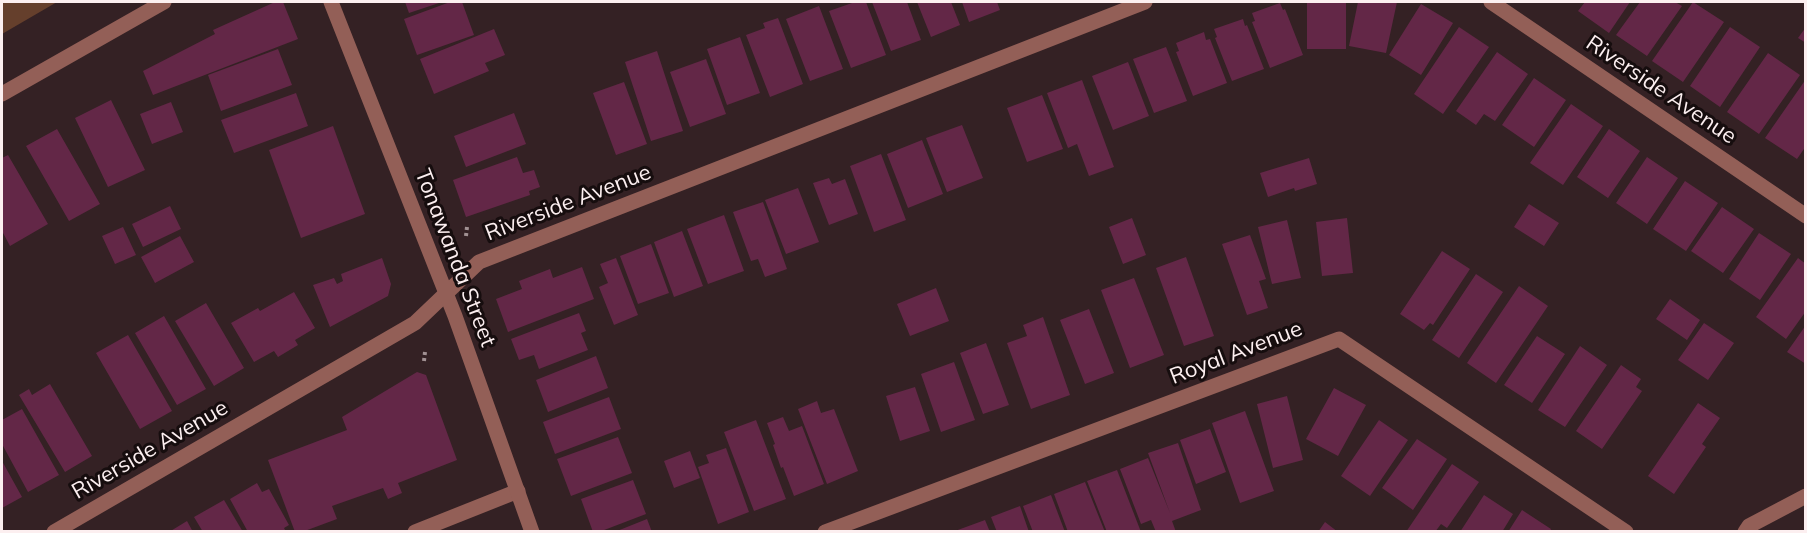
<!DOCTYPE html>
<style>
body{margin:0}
#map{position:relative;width:1807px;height:533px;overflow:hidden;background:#342124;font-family:Mulish,sans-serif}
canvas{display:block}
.frame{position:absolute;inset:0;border:3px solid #fceff0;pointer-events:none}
</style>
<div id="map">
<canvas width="1807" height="533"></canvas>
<div class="frame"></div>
</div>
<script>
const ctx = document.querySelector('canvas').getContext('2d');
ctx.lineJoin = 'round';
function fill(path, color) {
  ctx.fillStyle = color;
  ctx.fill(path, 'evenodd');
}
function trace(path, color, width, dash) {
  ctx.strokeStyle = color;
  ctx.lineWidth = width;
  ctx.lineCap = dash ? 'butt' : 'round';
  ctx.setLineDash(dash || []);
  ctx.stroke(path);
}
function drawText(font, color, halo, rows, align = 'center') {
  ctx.font = font + ' Mulish,sans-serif';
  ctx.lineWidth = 6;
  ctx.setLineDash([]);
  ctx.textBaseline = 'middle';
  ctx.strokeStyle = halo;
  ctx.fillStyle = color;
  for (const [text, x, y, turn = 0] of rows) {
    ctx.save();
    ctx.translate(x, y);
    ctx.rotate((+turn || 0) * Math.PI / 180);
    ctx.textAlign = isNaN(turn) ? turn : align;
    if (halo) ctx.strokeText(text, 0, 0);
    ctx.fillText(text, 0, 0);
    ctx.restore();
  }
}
fill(new Path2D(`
 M2 2H57L2 34Z`), '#653f2c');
fill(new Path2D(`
 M275 2H283L298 39 153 95 143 71 215 34 213 30Z
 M405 2H442L409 13Z
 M450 2H462L474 35 417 55 404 19Z
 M855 2H866L886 55 851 68 829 11Z
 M872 2H907L921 40 891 51Z
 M917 2H951L960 25 931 37Z
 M962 2H997L1000 10 969 22Z
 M1307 2H1346V49H1307Z
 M1358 2H1397L1386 53 1349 46Z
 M1585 2H1630L1609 33 1578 11Z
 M1640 2H1675L1682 6 1647 56 1616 35Z
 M1693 2 1724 22 1683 82 1652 61Z
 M1280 3 1283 10 1285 9 1303 55 1270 68 1252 22 1255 21 1252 13Z
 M1421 4 1453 23 1421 75 1389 55Z
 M819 6 843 69 810 81 786 19Z
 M778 18 803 84 770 97 746 35 765 28 763 23Z
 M1243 19 1245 26 1247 25 1264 69 1232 81 1215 38 1217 37 1214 29Z
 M1459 27 1489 47 1443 114 1414 94Z
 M1730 27 1760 47 1720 107 1690 86Z
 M1806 27V43L1798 38Z
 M494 29 505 55 485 63 489 71 434 94 420 59Z
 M1204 32 1206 40 1210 39 1227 83 1193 96 1176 52 1179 51 1176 43Z
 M740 37 760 93 727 105 707 49Z
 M1166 47 1187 101 1154 113 1133 59Z
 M278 49 292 85 221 111 208 75Z
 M657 51 683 131 651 141 625 62Z
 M1497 52 1528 74 1495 121 1484 114 1476 125 1456 111Z
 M1768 53 1800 75 1759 134 1727 112Z
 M706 59 726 114 690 127 670 72Z
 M1128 62 1149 116 1113 130 1092 76Z
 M1534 78 1566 100 1534 147 1502 125Z
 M1806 79V146L1797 159 1765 138Z
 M1082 80 1114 167 1089 176 1077 144 1068 148 1047 93Z
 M624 82 647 144 616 155 593 93Z
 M296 93 308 126 234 153 221 120Z
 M1042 95 1063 149 1027 162 1007 108Z
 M111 100 145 170 108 187 75 118Z
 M171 102 183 132 152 144 140 114Z
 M1571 104 1603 126 1563 185 1530 163Z
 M514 113 526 144 466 167 454 136Z
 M962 125 983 178 947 192 926 138Z
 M333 126 365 214 301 238 269 150Z
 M57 129 100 204 69 221 26 146Z
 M1609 129 1640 151 1608 198 1577 177Z
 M922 140 943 194 908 208 887 154Z
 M881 154 906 220 874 232 850 166Z
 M8 155 48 224 10 246 2 231V158Z
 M517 157 523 173 534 170 540 187 529 191 530 195 466 217 453 180Z
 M1647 157 1678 178 1647 224 1616 203Z
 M1309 158 1317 184 1295 191 1294 188 1268 197 1260 173Z
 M829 178 832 184 845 179 858 214 829 225 813 183Z
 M1685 181 1718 203 1686 251 1653 229Z
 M798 188 819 242 786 254 765 200Z
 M763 202 787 269 765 277 758 259 751 261 733 212Z
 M1529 204 1559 223 1544 246 1514 227Z
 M170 206 181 229 143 247 132 224Z
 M1722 207 1754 229 1723 273 1691 251Z
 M724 215 744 271 708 284 687 229Z
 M1132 218 1146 255 1123 264 1109 227Z
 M1347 218 1353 273 1322 276 1316 222Z
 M1287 220 1301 278 1272 284 1258 227Z
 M123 227 136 255 115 264 102 236Z
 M682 231 703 286 674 297 654 242Z
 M1759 233 1791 254 1760 300 1729 279Z
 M1250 235 1266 279 1259 281 1268 308 1247 315 1222 244Z
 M180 236 194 262 155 283 141 257Z
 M651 244 669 293 638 304 620 256Z
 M1442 251 1470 269 1433 325 1430 323 1424 330 1400 314Z
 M1186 257 1214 336 1184 346 1156 268Z
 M382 258 391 284 388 296 330 327 313 285 334 278 337 284 343 281 341 274Z
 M616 258 638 315 614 325 599 287 608 283 600 264Z
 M1798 258 1806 264V311L1786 339 1756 317Z
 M582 267 594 299 508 332 496 299 522 289 519 281 550 269 553 278Z
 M1476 274 1503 292 1459 358 1432 340Z
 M1134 278 1164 355 1130 368 1101 290Z
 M1519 286 1548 306 1496 383 1467 363Z
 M936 288 949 321 910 336 897 304Z
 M294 292 315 328 295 340 298 345 278 357 274 351 254 362 231 323 258 308 260 311Z
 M1670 299 1700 320 1687 340 1656 319Z
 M206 303 244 368 214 386 175 321Z
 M1089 309 1114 373 1085 384 1060 320Z
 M579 313 586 331 581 333 588 350 539 369 534 355 519 360 511 339Z
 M164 316 206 389 177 405 135 333Z
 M1043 317 1070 395 1031 409 1007 343 1027 336 1023 325Z
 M1704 323 1734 343 1708 380 1678 360Z
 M1806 325V364L1787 352Z
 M128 335 172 411 140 429 96 353Z
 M1537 336 1565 354 1532 403 1504 385Z
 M986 343 1009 405 983 414 960 353Z
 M1580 346 1607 365 1565 427 1538 410Z
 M596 356 608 388 548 412 536 380Z
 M954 362 975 420 941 432 921 374Z
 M1621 365 1641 379 1636 387 1642 391 1602 449 1576 431Z
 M417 372 426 375 457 460 398 483 402 493 388 499 383 488 332 506 337 519 302 532H295L268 460 347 430 342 417Z
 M50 384 92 456 65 472 19 395 29 389 32 395Z
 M915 387 930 431 900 441 886 396Z
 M1334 388 1366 405 1338 456 1306 439Z
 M1287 396 1303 460 1273 468 1257 404Z
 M609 397 621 429 555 454 543 422Z
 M817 401 821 413 834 409 858 471 827 484 798 409Z
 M1698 403 1720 418 1702 444 1706 447 1674 494 1648 476Z
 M22 409 59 475 28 492 2 444V420Z
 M1245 411 1274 491 1240 503 1212 423Z
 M783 417 789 431 802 426 824 484 794 496 783 467 781 468 773 445 775 444 767 423Z
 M756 420 786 499 754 511 724 432Z
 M1379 420 1408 440 1370 496 1341 476Z
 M1210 429 1226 472 1196 484 1180 440Z
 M618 437 632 473 571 496 557 459Z
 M1417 439 1447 459 1413 510 1382 488Z
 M1178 443 1201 510 1172 521 1176 532H1156L1151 520 1141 524 1120 469 1148 458 1170 513 1148 453Z
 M726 448 749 512 718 524 698 467 709 463 706 455Z
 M690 451 700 478 674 488 664 461Z
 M2 461 22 497 2 508Z
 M1452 464 1479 482 1447 528 1441 524 1435 532H1406Z
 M1117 470 1141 532H1107L1087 481Z
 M633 480 646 514 599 532H593L581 499Z
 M1085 482 1105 532H1068L1054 494Z
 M257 483 262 492 269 489 289 525 284 528 286 532H248L230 499Z
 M1051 495 1065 532H1033L1023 506Z
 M1484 495 1513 514 1502 532H1460Z
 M224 500 243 532H203L194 517Z
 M1020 506 1029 532H997L991 517Z
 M1522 510 1551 529 1550 532H1508Z
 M647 519 652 532H617V531Z
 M985 520 990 532H955V531Z
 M187 521 193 532H169Z
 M1325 522 1338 532H1318Z`), '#632747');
trace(new Path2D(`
 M466 236 467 227
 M424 361 425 352`), '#a19193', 4, [3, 3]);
trace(new Path2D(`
 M415 532 518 491
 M1745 532 1749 526 1806 496`), '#935f57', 15);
trace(new Path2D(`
 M1491 2 1806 216
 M2 94 164 2
 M54 532 415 323 479 262 1145 2
 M825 532 1339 339 1626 532`), '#935f57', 15);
trace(new Path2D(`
 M331 2 455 316 532 532`), '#935f57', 15);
drawText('22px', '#fceff0', '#160d0e', [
 ["Riverside Avenue",1661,90,34],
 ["Riverside Avenue",568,203,-21],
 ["Tonawanda Street",455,258,69],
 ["Royal Avenue",1236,353,-21],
 ["Riverside Avenue",150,450,-30]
]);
</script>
